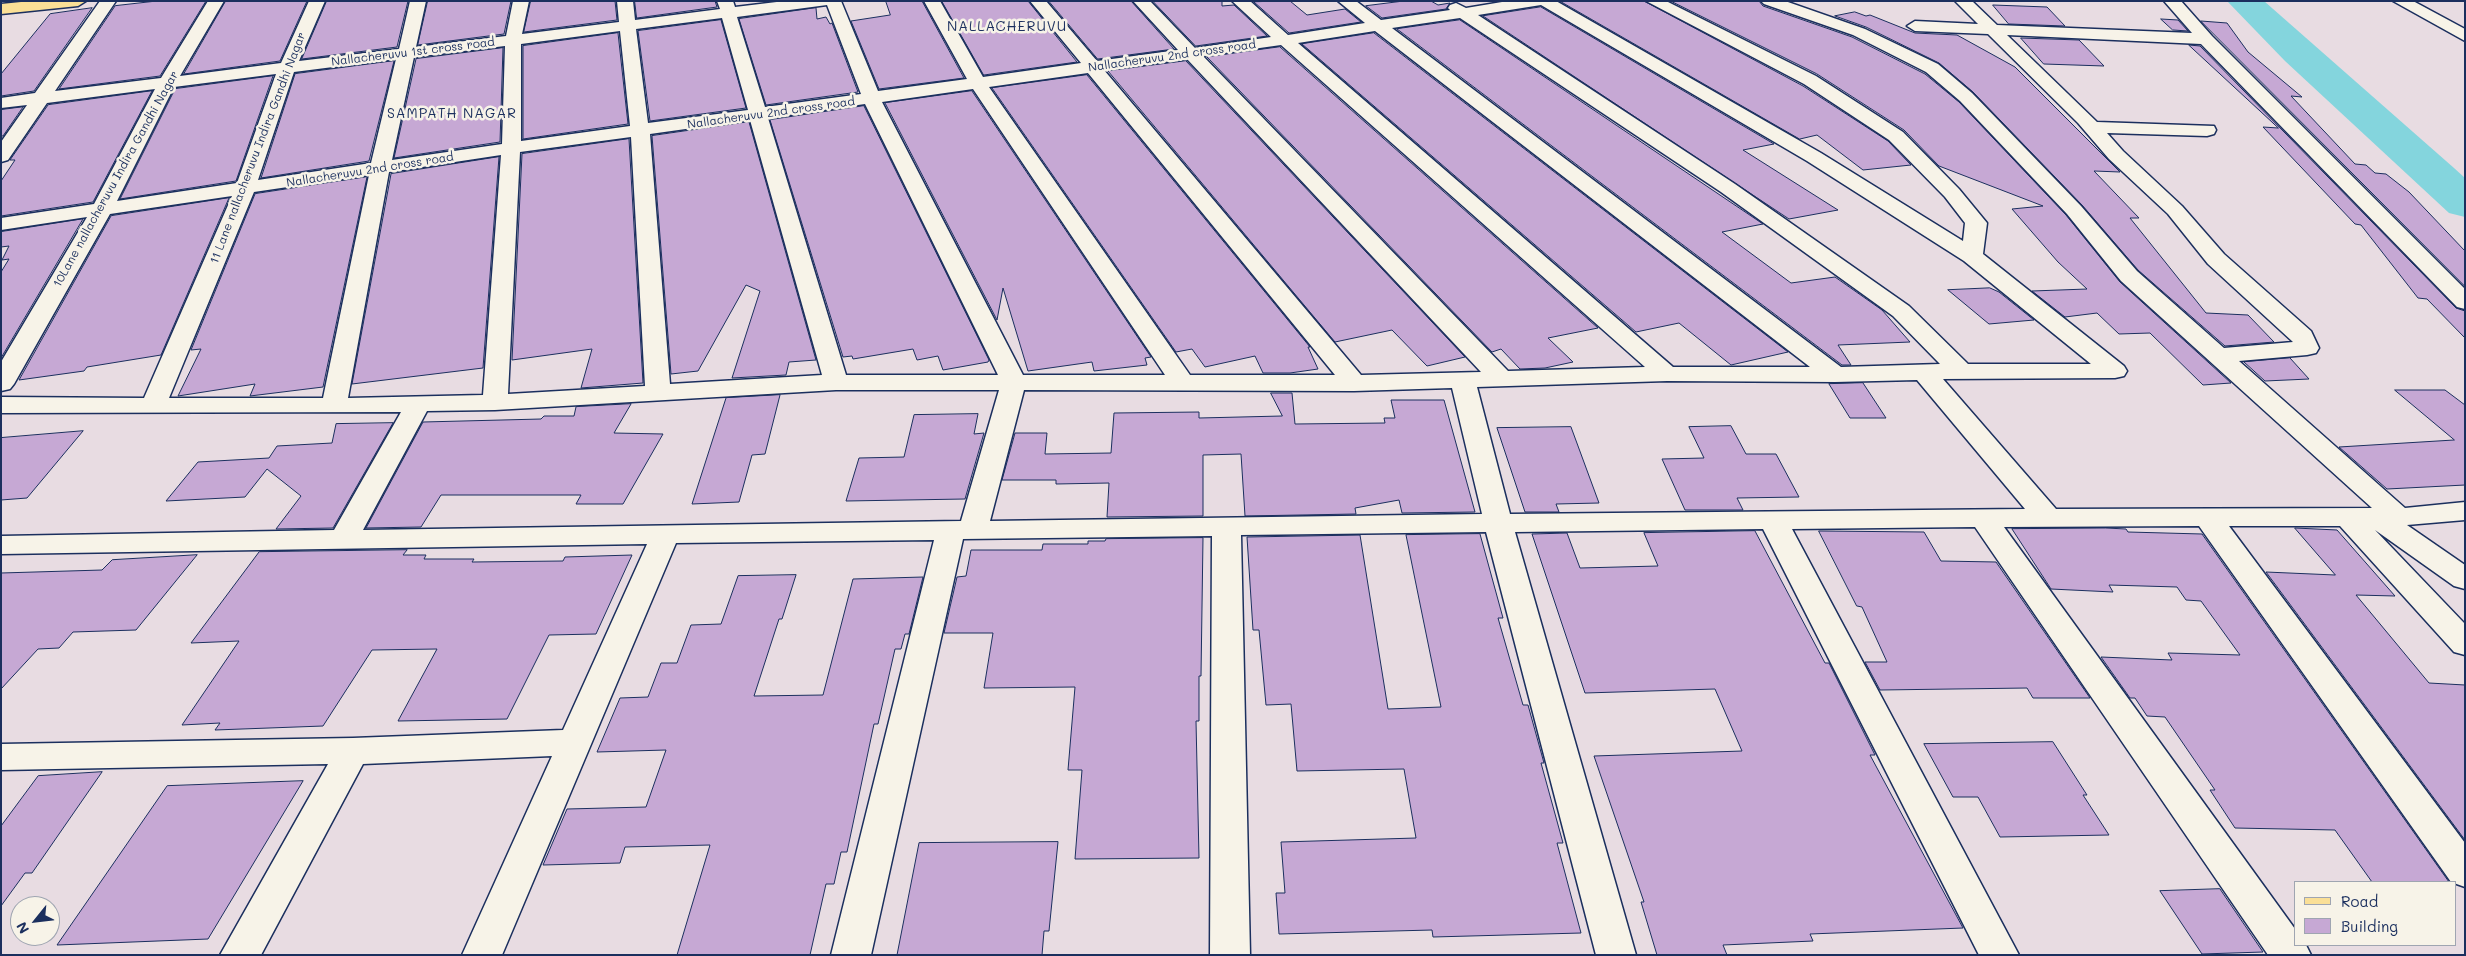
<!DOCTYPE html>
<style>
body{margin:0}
#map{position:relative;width:2466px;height:956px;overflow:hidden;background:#e8dce2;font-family:Mali,sans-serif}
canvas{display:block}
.frame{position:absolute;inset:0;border:2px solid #1b2f5e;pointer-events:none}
.legend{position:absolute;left:2294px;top:881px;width:162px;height:65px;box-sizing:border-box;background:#f7f3e8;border:1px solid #9fa5b1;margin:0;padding:6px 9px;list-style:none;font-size:15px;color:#1b2f5e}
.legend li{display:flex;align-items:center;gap:10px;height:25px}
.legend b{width:25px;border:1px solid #9fa5b1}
.north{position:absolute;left:10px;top:896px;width:50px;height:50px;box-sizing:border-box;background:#f7f3e8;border:1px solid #9fa5b1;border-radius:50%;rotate:241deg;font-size:14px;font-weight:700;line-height:20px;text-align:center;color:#1b2f5e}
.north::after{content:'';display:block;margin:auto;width:18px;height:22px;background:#1b2f5e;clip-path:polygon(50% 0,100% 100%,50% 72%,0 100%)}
</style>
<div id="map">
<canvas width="2466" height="956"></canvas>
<div class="frame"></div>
<ul class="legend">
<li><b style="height:6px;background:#fadf96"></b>Road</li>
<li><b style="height:14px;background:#c6a8d4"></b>Building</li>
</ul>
<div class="north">N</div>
</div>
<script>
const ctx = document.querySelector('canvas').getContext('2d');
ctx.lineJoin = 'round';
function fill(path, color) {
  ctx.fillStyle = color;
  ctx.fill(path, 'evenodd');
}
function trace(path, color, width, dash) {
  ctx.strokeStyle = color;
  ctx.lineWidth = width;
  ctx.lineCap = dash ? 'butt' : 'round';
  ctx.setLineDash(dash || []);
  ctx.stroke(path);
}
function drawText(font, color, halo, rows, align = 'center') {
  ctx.font = font + ' Mali,sans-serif';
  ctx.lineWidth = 5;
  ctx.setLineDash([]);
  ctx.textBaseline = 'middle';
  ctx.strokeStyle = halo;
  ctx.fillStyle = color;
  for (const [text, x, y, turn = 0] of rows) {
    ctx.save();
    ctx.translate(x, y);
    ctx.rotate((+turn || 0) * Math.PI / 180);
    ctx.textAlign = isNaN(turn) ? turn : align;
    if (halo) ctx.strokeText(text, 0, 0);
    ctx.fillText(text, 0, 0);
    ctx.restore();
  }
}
fill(new Path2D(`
 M2227 1H2264L2454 168 2465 178V217L2449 213 2285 61Z`), '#84d5dd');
const building = new Path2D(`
 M157 1H206L160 76 59 89 115 6Z
 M226 1H307L280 61 184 74Z
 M327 1H408L397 47 302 59Z
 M428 1H511L504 34 418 45Z
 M531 1H615L617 20 524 32Z
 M635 1H715L717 7 637 18Z
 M886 1H922L964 78 879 89 851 21 890 15Z
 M942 1H1028L1077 62 984 75Z
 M1049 1H1131L1174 49 1098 59Z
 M1153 1H1222V6L1234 5 1267 36 1196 46Z
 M1290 1 1307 15 1345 9 1361 22 1289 33 1254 2Z
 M1404 1H1431L1438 5 1450 3 1446 9 1382 18 1366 6Z
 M1560 1H1644L1803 86 1888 141 1911 165 1863 170 1817 135 1800 139Z
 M1671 1H1759L1763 6 1852 37 1925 74 1959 102 2066 215 2120 282 2231 383 2203 385 2150 333 2119 334 2097 313 2065 317 2032 291 2087 289 2058 262 2012 209 2043 206 1939 166 1904 130 1817 74Z
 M1993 5 2047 7 2065 26 2009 24Z
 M1541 7 1774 144 1743 150 1838 210 1789 219 1483 16Z
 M92 8 34 91 1 96V74L50 14Z
 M816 8 817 19 826 17 830 24 832 23 858 92 766 105 739 19Z
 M1855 12 1866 16 1870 15 1915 33 1957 35 2015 67 2120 172 2094 171 2139 218H2130L2206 313 2248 315 2274 342 2225 346 2138 270 2082 205 1973 92 1939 63 1866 27 1835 16Z
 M2161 19 2178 20 2188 31 2173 30Z
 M721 20 746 108 650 121 638 31Z
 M1460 20 1763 224 1722 232 1791 283 1835 277 1882 310 1910 342 1838 345 1851 365H1842L1397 29Z
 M2201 21 2227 23 2248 52 2302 97 2291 96 2355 164 2366 165 2375 173 2386 174 2409 192 2465 251V286Z
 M618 33 628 124 523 139V46Z
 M1374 33 1788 352 1731 365 1679 323 1636 332 1302 44Z
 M2021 38 2079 40 2104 66 2044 64Z
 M2189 45 2200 46 2456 308 2465 311V338L2427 299 2418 298 2361 225 2355 224 2263 127 2278 128Z
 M1280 47 1598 328 1548 338 1573 362 1545 368 1520 369 1501 349 1492 352 1207 57Z
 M503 48 500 142 394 158 416 59Z
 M394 61 369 161 261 178 295 74Z
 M1186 61 1465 357 1427 366 1392 330 1335 342 1108 71Z
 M1087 75 1310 347H1308L1318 369 1290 373H1263L1255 356 1205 367 1192 349 1176 352 992 88Z
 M273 76 236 181 120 199 175 89Z
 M152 91 93 202 1 216V181L15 160H10L48 105Z
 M972 91 1151 357 1145 358 1147 365 1094 371 1092 362 1028 371 1003 288 997 320 885 103Z
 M864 106 989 360 988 362 943 370 938 356 917 360 913 349 853 359 852 356 843 357 770 120Z
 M23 107 3 136H1V110Z
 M749 122 816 360 789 362 786 375 732 378 760 291 746 285 698 371 671 374 652 136Z
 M629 139 643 383 581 388 592 349 512 360 522 154Z
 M499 157 483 368 352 384 391 174Z
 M367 177 323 387 250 396 255 384 178 396 201 349 191 350 255 194Z
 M229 198 161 355 87 367 84 371 19 380 111 216Z
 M83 219 1 358V272L9 259 2 260 9 246 1 247V232Z
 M1990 288 1999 292 2034 320 1989 324 1948 290Z
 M2290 358 2309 379 2265 381 2244 362Z
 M1863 383 1886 418H1850L1829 384Z
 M2395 390H2445L2465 405V485L2387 489 2339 447 2454 440Z
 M1271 393H1292L1295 424 1385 423 1384 418H1395L1391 400H1444L1475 512 1402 513 1399 500 1355 508 1356 514 1245 516 1241 454 1203 455V516L1107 517 1109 483 1056 484V480H1002L1015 433H1047L1045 454 1111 453 1114 413 1199 412V418L1282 416Z
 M780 395 765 454 752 455 739 502 692 504 726 398Z
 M631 404 614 433 663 434 623 504H576L581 495H441L421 527 366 528 423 422 541 419 544 416H574L576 407Z
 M978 414 974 434 984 433 965 499 846 501 859 458 904 457 914 415Z
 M393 423 333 528 276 529 301 496 267 469 245 497 166 501 198 462 269 458 277 446 332 443 336 424Z
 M1731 426 1746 454H1776L1799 497 1737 498 1743 510H1685L1662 459 1704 458 1689 427Z
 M1571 427 1599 503 1556 504 1559 512H1525L1497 428Z
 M83 431 27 498 1 500V438Z
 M2106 528 2126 529 2128 532 2202 534 2449 882H2372L2335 830 2235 828 2210 790H2215L2165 717 2147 716 2135 698H2130L2101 657 2172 660 2168 653 2240 655 2201 601 2186 600 2177 587 2109 585 2113 592 2051 589 2012 529Z
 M2295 528 2337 530 2395 596 2356 595 2429 683 2465 685V840L2266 572 2335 575Z
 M1755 531 1825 663H1829L1875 755H1870L1963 928 1810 934 1813 941 1723 945 1727 955H1657L1641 902H1644L1594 756 1742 751 1715 689 1585 693 1532 534 1567 533 1580 568 1658 566 1644 533Z
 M1819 531 1924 532 1941 561 1996 562 2090 698H2033L2027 688 1880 690 1865 662H1887L1862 607 1857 606Z
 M1480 534 1503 618H1498L1523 705H1528L1544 763H1541L1563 843H1557L1581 933 1433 937 1432 930 1279 934 1276 893H1285L1281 842 1416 838 1404 769 1297 771 1291 704 1266 705 1259 630H1253L1247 537 1360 535 1388 709 1441 707 1406 535Z
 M1203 538 1201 676H1199V721H1196L1199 858 1075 859 1082 770H1068L1075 687 984 688 993 633H944L957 577 966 576 971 550H1042L1043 544H1088V541H1105L1106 539Z
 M407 550 403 555H426L424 559H474L472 562 563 561 565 557 632 555 596 634 549 635 507 719 398 721 437 649 372 650 323 726 215 730 220 723 182 725 239 641 191 643 259 552Z
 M197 555 136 630 73 632 59 648 38 649 1 689V573L102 570 112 560Z
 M796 575 782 619H779L754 696 823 695 853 579 923 577 909 634H905L901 649H895L878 724H874L847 852H841L834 884H826L810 955H677L710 845 625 847 620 863 543 865 567 809 646 807 666 750 597 752 620 698 648 697 661 663H677L691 625 721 624 738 576Z
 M2053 742 2087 795H2083L2109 835 2000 837 1978 797H1953L1924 744Z
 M102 772 32 873H25L1 906V826L38 776Z
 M303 781 208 939 57 945 167 786Z
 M1058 842 1049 931H1044L1042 955H897L919 843Z
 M2220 889 2263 952 2202 954 2160 891Z`);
fill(building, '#c6a8d4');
trace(building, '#1b2f5e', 1);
const minor = new Path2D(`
 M100 1H116L55 91 161 78 208 1H224L180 76 281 63 309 1H325L299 61 399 49 410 1H426L416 47 506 36 513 1H529L522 34 619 22 617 1H633L635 20 720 9 717 1H733L735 7 785 1H841L878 91 967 79 924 1H940L983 77 1081 63 1030 1H1046L1097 61 1178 50 1133 1H1150L1195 48 1271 37 1232 1H1250L1288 35 1365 23 1338 1H1356L1381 20 1450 10 1448 8 1450 5 1456 3 1466 8 1508 1H1556L1821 153 1963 241 1965 223 1945 197 1889 140 1804 84 1646 1H1666L1816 76 1903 132 1959 189 1987 223 1983 254 2124 366 2127 371 2124 376 2115 378 1943 379 2056 509 2372 508 2121 281 2067 214 1960 101 1926 72 1853 35 1764 4 1761 1H1785L1865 29 1938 64 1972 93 2081 206 2137 271 2224 348 2293 342 2208 264 2168 214 2109 159 2078 123 1988 34 1915 31 1907 26 1915 21 1978 24 1955 1H1972L1997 25 2192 33 2164 1H2181L2212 36 2465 289V309L2457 307 2201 44 2007 35 2097 122 2214 126 2216 130 2214 134 2207 136 2107 133 2123 151 2182 206 2224 254 2311 331 2319 348 2316 353 2307 355 2239 361 2405 508 2465 502V520L2407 525 2465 565V589L2454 586 2375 530 2465 624V655L2454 652 2340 526H2229L2465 843V887L2451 882 2199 526 2004 527 2295 929V945H2306L2311 955H2268L1975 527 1792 529 2019 955H1979L1763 529 1515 532 1636 955H1596L1486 532 1241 535 1250 955H1210L1212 536 963 539 871 955H831L934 540 676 543 502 955H462L552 756 363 764 261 955H220L328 764 1 770V744L353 738 563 730 647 544 1 554V536L334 530 401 412 1 413V397L144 398 232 196 110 214 14 384 10 389 1 391V362L87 217 1 230V218L94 204 155 89 47 103 8 160 1 162V142L27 105 1 108V98L35 93ZM827 5 861 94 765 107 737 17ZM1541 5 1807 161 1964 261 2091 364H1968L1909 306 1735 184 1478 15ZM722 18 748 110 648 123 636 29ZM1460 18 1721 192 1893 316 1940 364 1841 367 1392 28ZM620 31 630 126 521 141V44ZM1375 31 1810 367H1673L1298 43ZM1281 45 1645 367 1508 371 1203 56ZM505 46 502 144 392 160 414 57ZM396 59 371 163 258 180 294 72ZM1187 59 1481 372 1361 375 1104 70ZM1088 73 1335 375H1190L989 87ZM276 74 237 183 117 201 174 87ZM973 89 1165 375H1023L882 102ZM865 104 998 375H846L768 118ZM750 120 822 375 670 384 650 134ZM631 137 645 386 508 394 520 152ZM501 155 483 395 348 398 389 172ZM369 175 323 398H169L254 192ZM1917 380 2025 509 1510 514 1477 387 1667 381 1835 382ZM1452 388 1482 514 990 521 1024 390 1354 391ZM836 390H999L961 521 363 530 427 411 495 410Z
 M2393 1H2413L2465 29V41Z`);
const major = new Path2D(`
 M31 1H86L78 6 1 14V4Z`);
trace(minor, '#1b2f5e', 3);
trace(major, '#1b2f5e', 3);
fill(minor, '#f7f3e8');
fill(major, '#fadf96');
drawText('12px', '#1b2f5e', '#f7f3e8', [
 ["Nallacheruvu 1st cross road",413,52,-7],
 ["Nallacheruvu 2nd cross road",1172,56,-8],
 ["Nallacheruvu 2nd cross road",771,113,-8],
 ["11 Lane nallacheruvu Indira Gandhi Nagar",258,148,-69],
 ["Nallacheruvu 2nd cross road",370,170,-9],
 ["10Lane nallacheruvu Indira Gandhi Nagar",116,179,-61]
]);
ctx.letterSpacing = '1px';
drawText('14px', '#1b2f5e', '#f7f3e8', [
 ["NALLACHERUVU",1007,27],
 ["SAMPATH NAGAR",452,114]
]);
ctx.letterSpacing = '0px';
</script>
